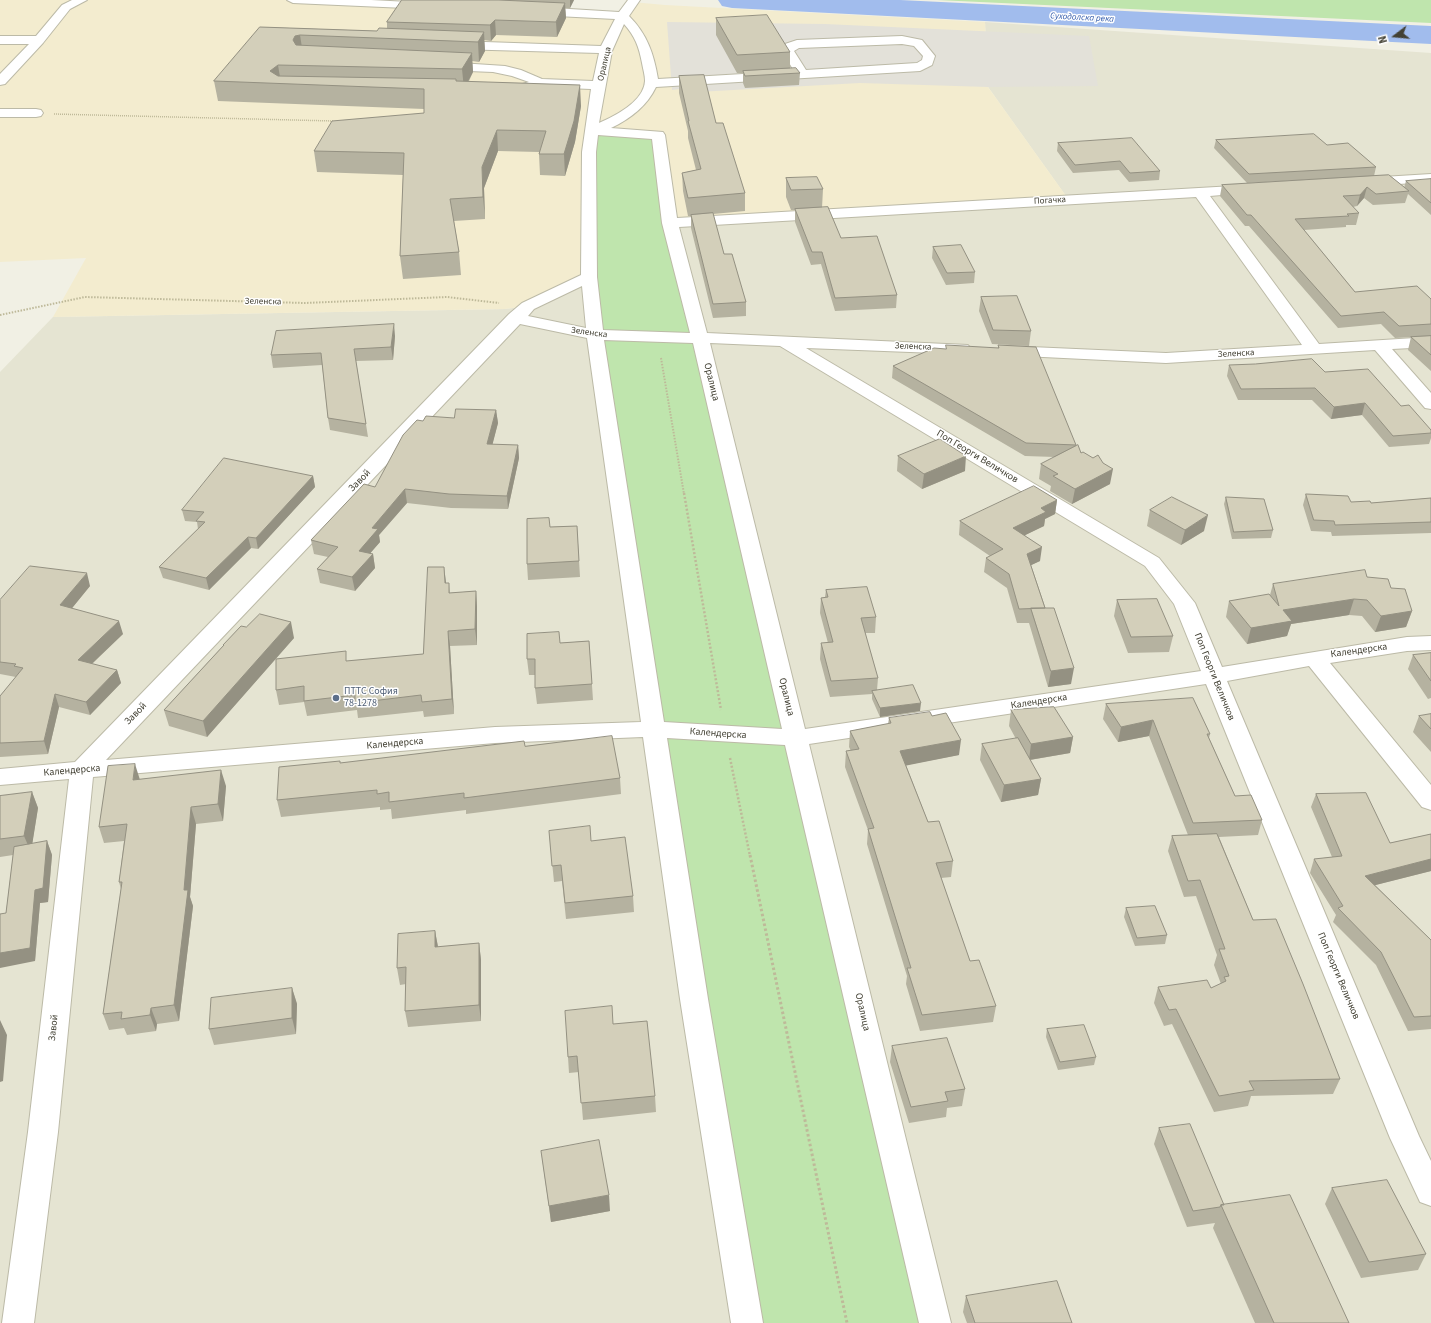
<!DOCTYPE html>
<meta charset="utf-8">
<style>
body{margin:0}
#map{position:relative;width:1431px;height:1323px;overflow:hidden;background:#f1f0e4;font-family:"Source Sans 3",sans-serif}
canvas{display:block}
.north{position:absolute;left:1375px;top:16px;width:40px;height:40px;-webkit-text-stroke:3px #fff;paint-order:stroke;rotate:254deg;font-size:11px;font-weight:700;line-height:16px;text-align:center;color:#434134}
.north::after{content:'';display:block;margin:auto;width:14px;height:18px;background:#434134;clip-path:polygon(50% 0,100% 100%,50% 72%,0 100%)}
</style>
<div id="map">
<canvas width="1431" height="1323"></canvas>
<div class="north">N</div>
</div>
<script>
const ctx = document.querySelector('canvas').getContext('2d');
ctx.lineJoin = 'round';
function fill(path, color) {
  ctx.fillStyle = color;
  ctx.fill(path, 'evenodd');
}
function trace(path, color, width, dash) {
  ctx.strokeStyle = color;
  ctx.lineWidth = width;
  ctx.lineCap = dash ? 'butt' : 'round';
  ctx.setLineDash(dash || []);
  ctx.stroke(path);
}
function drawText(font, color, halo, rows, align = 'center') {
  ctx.font = font + ' "Source Sans 3",sans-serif';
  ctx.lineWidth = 3;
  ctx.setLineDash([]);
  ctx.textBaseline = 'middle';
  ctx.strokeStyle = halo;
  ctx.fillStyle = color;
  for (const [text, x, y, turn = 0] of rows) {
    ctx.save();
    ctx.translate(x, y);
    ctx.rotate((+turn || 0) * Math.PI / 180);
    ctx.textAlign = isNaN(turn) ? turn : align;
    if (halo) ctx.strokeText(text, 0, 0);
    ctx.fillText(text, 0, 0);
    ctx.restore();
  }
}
fill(new Path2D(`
 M985 22 1431 53V1323H0V372L53 317 505 309 528 306 589 152 1068 199 988 87Z`), '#e5e4d2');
fill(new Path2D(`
 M0 0H293L622 16 632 2 665 5 985 22 988 87 1069 200 670 223 589 277 528 306 505 309 53 317 86 258 0 262Z`), '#f3eccf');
fill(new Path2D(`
 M667 22 825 24 1089 36 1098 86 988 87 860 83 679 93 680 89 672 90Z`), '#e3e1d9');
fill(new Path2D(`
 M937 0H1431V23Z
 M592 131 658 135 670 223 935 1323H747L595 335Z`), '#bfe5ad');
fill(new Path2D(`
 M718 0H900L1431 26V44L732 8 722 6Z`), '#a1bced');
const minor = new Path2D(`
 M72 0H87L70 9 43 43 5 84 0 85V74L29 44H0V36H36L62 5Z
 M287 0H371L428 3 434 6 428 9 293 3Z
 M628 0H640L629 16C647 34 654 54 658 79L794 71 782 51 785 44 797 40 902 36 922 40 935 56 932 65 920 71 656 87C647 106 630 119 611 128L663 132 665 135 677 218 1251 185 1256 186 1258 189 1256 192 1210 196 1319 344 1431 337V347L1392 349 1431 393V409L1425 408 1375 350 1166 363 1002 355 999 351 1002 347 1008 346 1166 353 1302 345 1196 197 679 227 707 333 968 345 971 349 968 353 962 354 806 348 1159 558 1195 603 1222 667 1407 637 1431 636V650L1407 651 1330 663 1431 785V810L1422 807 1309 666 1227 681 1419 1136 1431 1161V1206L1420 1202 1390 1138 1206 684 809 744 951 1323H919L785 745 667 738 708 999 763 1323H731L680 999 643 737 495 743 93 777 58 1132 34 1323H2L28 1132 69 779 0 785V769L75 762 509 314 522 303 581 275 582 152 591 89 541 87 508 97 502 93 503 90 529 82 512 76 493 72 444 70 438 66 444 62 505 66 521 70 542 79 593 81 599 53 456 49 450 45 456 41 601 46 615 19 537 15 531 11 537 7 619 12ZM624 24C635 36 639 47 642 63 643 69 645 75 645 81 644 101 615 116 599 123L612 51ZM902 44 914 46 923 56 922 60 917 63 806 70 794 51 799 48ZM598 135 652 139 662 223 690 333 603 330 597 277 596 152ZM582 286 586 328 528 316 534 309ZM520 324 587 338 641 722 495 727 106 760ZM604 340 693 343 782 729 664 722ZM710 343 780 346 1145 566 1174 604 1201 671 805 729Z
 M0 109H36L41 110 43 113 41 116 36 117H0Z
 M1431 174V182L1366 186 1361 185 1359 182 1361 179 1366 178Z`);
trace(minor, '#bcbaa7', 2);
trace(new Path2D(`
 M54 114 333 121`), '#beb999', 1.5, [1, 1]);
trace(new Path2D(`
 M0 315 85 297 305 303 447 297 499 303
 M661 358 684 494`), '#beb999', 2, [1.5, 1.5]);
trace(new Path2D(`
 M684 493 721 710
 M730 758 750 856`), '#beb999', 2.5, [2, 2]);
trace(new Path2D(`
 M750 855 847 1323`), '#beb999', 3, [2.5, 2.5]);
fill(minor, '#fff');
fill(new Path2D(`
 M402 0H574L570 8H565L566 18 557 37 496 35 491 41 484 40 485 51 479 62 472 61 473 72 469 81 581 106 575 142 565 176 540 175 539 154V152L498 151 484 188 485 219 454 221 459 252 461 275 403 279 400 256 403 175 317 172 314 151 424 113V109L218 101 214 81 260 27 377 31 387 29V22Z
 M716 18 790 52V69L800 73 799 85 745 88 743 83V73H737L716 35Z
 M679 76 716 123 745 193V211L713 214 724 254 746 302V316L713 318 691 228V216H688L683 191 682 173 696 170 688 138V131L679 93Z
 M1216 140 1376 167 1374 176 1247 183 1214 148Z
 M1058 143 1160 171 1159 180 1129 182 1119 170 1073 173 1057 151Z
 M1389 175 1404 188 1406 181 1431 179V215L1408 194 1405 203 1373 205 1364 198 1357 206 1353 207 1359 213 1356 225H1346V227L1304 230 1355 292 1431 299V336L1395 338 1381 324 1338 328 1249 226H1245L1220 196 1222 185Z
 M786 178 823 189 822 208 841 238 897 295 896 308 835 311 821 264 811 265 795 222V210H791L786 197Z
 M933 247 975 272 974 283 946 285 932 258Z
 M981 297 1031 331 1029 346 992 344 979 311Z
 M395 336 393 360 356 361 368 437 330 430 328 418 322 365 273 368 271 355Z
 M1431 336V371L1408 350 1411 337Z
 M998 345 1076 445V446L1081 453 1110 484 1072 504 1050 491 1051 486 1039 479 1041 464 1055 457 1025 456 892 378 893 366 946 349 998 348Z
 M1229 365 1325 372 1401 406 1431 430V438L1429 444 1389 447 1362 415 1331 419 1312 400H1238L1227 376Z
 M496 410 498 423 492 445H518L519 458 508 509 451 508 407 503 379 535 380 542 370 553 373 554 375 568 355 591 320 583 317 569 328 557 314 554 311 540 375 487 423 421 454 418Z
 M898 456 965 471 922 489 897 471Z
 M313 476 315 487 258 549 251 548 209 590 163 578 159 567 198 529 197 522 185 521 182 510Z
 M1306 494 1351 502 1371 503 1431 498V533L1332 536 1331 532 1311 531 1303 505Z
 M1226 497 1273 530 1271 538 1232 539 1224 504Z
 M1057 500 1055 514 1045 519 1044 526 1025 535 1040 561 1031 565 1071 684 1048 687 1029 623H1017L1007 588 984 572 986 558 990 556 959 535 960 521Z
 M1150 510 1204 531 1181 545 1147 526Z
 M577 526 580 577 528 580 527 564 550 527Z
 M1367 577 1391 588 1412 611 1406 627 1375 632 1362 616 1349 615 1291 624 1287 636 1247 644 1226 617 1229 601 1270 595 1273 584Z
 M446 583H449L450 593 476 591 477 607V645L450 646 454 714 424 717 423 711 358 718 357 710 307 716 304 702 279 705 276 690 348 661 423 654Z
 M90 586 72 608 123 634 92 664 117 670 121 683 90 715 59 707 48 754 0 757V696L16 677 0 674V600Z
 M826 590 876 617 875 633H865L878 678 877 690 920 711 880 717 872 699V694L830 697 820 659 821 643H828L820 613 821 598 825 597Z
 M1117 600 1173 636 1169 652 1128 653 1114 616Z
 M246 627 294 638 207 737 169 726 164 710 223 646V645Z
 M589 641 593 700 537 704 535 688V675H529L527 659 560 643Z
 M1431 653V698L1428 699 1408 669 1413 655Z
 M1106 704 1210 734 1209 738 1235 796 1262 820 1258 835 1219 837 1253 920 1340 1079 1333 1094 1251 1096 1248 1106 1214 1112 1172 1024 1164 1026 1154 1003 1158 987 1211 988 1221 984 1214 965 1217 955 1196 896 1184 897 1168 851 1172 836 1188 835 1149 736 1118 742 1103 719Z
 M1011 710 1073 737 1070 753 1030 760 1041 779 1038 795 1001 802 980 760 982 744 1016 739 1009 726Z
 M1431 714V752L1413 732 1419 716Z
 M932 716 959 755 906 765 928 822 953 861 951 877 941 878 970 961 996 1006 993 1022 920 1031 906 984 907 976 867 844 868 830 845 767 846 751H851L849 747 850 731 888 724 889 718Z
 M525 746 620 778 621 794 466 814V810L392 819 391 809 380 810V807L281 817 277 800 341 763Z
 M140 779 226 786 223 821 196 824 190 897 193 906 179 1021 157 1024 156 1031 127 1035 124 1028 109 1030 103 1014 121 889 119 882 124 841 104 843 99 827Z
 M32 792 38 808 32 844 47 841 52 855 48 902 40 903 35 961 6 913 13 855 0 857V796Z
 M1316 794 1390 843 1431 834V871L1375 885 1431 940V1029L1408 1031 1376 965 1333 922 1336 915 1310 873 1314 859 1332 857 1311 807Z
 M549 831 591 841 633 896 634 912 566 919 562 881 554 882Z
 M1126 908 1167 935 1165 944 1135 946 1124 917Z
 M435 931 438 947 479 943 481 960V1021L408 1027 405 1011 406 984 400 985 397 968Z
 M292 988 297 1004 296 1034 214 1045 209 1029Z
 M613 1024 655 1096 656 1112 583 1120 579 1072 569 1073 568 1057Z
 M1047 1029 1096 1057 1094 1065 1058 1070 1046 1037Z
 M892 1046 965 1089 962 1106 947 1108 946 1117 909 1123 890 1062Z
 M1159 1128 1224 1204 1349 1323H1255L1213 1228 1215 1223 1187 1227 1154 1144Z
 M541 1151 610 1211 551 1222Z
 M1332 1188 1426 1254 1418 1270 1361 1278 1325 1204Z
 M966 1296 1072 1323H967L963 1312Z`), '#b5b2a0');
fill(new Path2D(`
 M570 0H574L570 8Z
 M565 3 566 18 557 37 556 22Z
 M495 20 496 35 491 41 490 25Z
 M484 32 485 51 479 62 478 42Z
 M300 35 303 54 296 59 293 40 295 36Z
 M472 53 473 72 464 89 462 69Z
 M278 65 281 83 270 71Z
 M580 85 581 106 575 142 565 176 564 154Z
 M497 130 498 151 484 188 485 219 483 197 482 167Z
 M1367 187 1364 198 1357 206 1360 195Z
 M394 324 395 336 393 360 391 347Z
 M1365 403 1362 415 1331 419 1334 407Z
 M496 410 498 423 489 458 487 444Z
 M518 445 519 458 508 509 507 496Z
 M966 456 965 471 922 489 924 474Z
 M1113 469 1110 484 1072 504 1075 489Z
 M313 476 315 487 258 549 256 538Z
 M405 489 407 503 379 535 380 542 361 564 359 551 372 528Z
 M1057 500 1055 514 1045 519 1044 526 1011 542 1013 528 1041 508Z
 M1208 515 1204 531 1181 545 1185 530Z
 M248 537 251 548 209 590 206 578Z
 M1042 547 1040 561 1025 568 1027 554Z
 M373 554 375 568 355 591 352 577Z
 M444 567 446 582 447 598 445 583Z
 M87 573 90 586 64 618 60 605Z
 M476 591 477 607V645L475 629Z
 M1354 599 1349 615 1291 624 1287 636 1247 644 1251 628 1283 610Z
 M1412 611 1406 627 1375 632 1381 616Z
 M119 621 123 634 82 673 78 660Z
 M291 622 294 638 207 737 203 721Z
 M448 631 450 646 454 714 452 699Z
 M1074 668 1071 684 1048 687 1051 671Z
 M117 670 121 683 90 715 86 702Z
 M55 694 59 707 48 754 44 741Z
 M921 703 920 711 880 717V708Z
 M1153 720 1149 736 1118 742 1121 727Z
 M1073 737 1070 753 1029 760 1031 744Z
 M961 740 959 755 899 767 900 751Z
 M135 764 140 780H133Z
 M221 770 226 786 223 821 218 804Z
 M1041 779 1038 795 1001 802 1004 785Z
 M32 792 38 808 31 852 24 836Z
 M191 807 196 824 190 897 193 906 179 1021 174 1005Z
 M47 841 52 855 48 902 40 903 35 961 0 968V953L35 890Z
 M1431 859V871L1360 889 1365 876Z
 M435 931 438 947H435Z
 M479 943 481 960V1021L479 1005Z
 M292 988 297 1004 296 1034 292 1018Z
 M151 1008 157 1024 156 1031 150 1015Z
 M0 1020 7 1035 3 1081 0 1082Z
 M609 1195 610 1211 551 1222 549 1206Z`), '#949182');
const building = new Path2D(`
 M402 0H499L565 3 556 22 495 20 490 25 387 22Z
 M767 15 790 52 737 55 716 18Z
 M260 27 377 31 379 28 484 32 478 42 300 35 295 36 293 40 296 45 472 53 462 69 278 65 270 71 278 76 456 79V81L580 85 574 121 564 154H539L546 131 497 130 482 167 483 197 450 199 459 252 400 256 404 153 314 151 332 121 424 113V89L214 81Z
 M796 68 800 73 745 76 743 71Z
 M704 75 716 123H723L745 193 688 198 682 173 701 169 688 121H689L679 76Z
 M1314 134 1327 145 1348 143 1376 167 1249 174 1216 140Z
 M1132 138 1160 171 1130 173 1120 161 1075 165 1058 143Z
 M1389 175 1409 191 1376 194 1367 187 1360 195 1343 196 1359 213 1347 214 1349 216 1295 219 1355 292 1417 286 1431 299V324L1399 326 1384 312 1341 316 1251 215H1247L1222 185Z
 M817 177 823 189 791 190 786 178Z
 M1431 179V203L1406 181Z
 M828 207 841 238 877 236 897 295 835 298 822 252H812L795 209Z
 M713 213 724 254H732L746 302 713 304 691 215Z
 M961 245 975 272 947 273 933 247Z
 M1017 296 1031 331 993 330 981 297Z
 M394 324 391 347 354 349 366 424 328 418 321 353 271 355 276 331Z
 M1431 336V355L1411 337Z
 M946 345 999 348 998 345 1036 347 1076 445 1026 443 893 366 934 348 946 349Z
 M1312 359 1325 372 1368 369 1401 406 1409 405 1431 430V433L1393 436 1365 403 1334 407 1315 388 1241 389 1229 365 1255 364Z
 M456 409 496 410 487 444 518 445 507 496 449 494 405 489 372 528 378 529 359 551 373 554 352 577 317 569 338 547 311 540 364 484 375 487 403 435 417 420 423 421 426 416 454 418Z
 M940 439 966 456 924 474 898 456Z
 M1078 445 1081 453 1083 452 1093 458 1098 455 1103 463 1113 469 1075 489 1053 476 1058 474 1041 464Z
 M224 458 313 476 256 538 248 537 206 578 159 567 205 522 196 521 204 512 182 510Z
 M1034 486 1057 500 1041 508 1046 512 1013 528 1042 547 1027 554 1045 608 1019 609 1009 574 986 558 1003 549 960 521Z
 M1306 494 1348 496 1351 502 1370 501 1371 503 1431 498V522L1335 525 1334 521 1314 520Z
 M1172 497 1208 515 1185 530 1150 510Z
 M1226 497 1264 499 1273 530 1234 532Z
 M549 518 550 527 577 526 579 561 527 564V519Z
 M30 566 87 573 60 605 119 621 78 660 117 670 86 702 55 694 44 741 0 743V696L23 668 14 666 16 664 0 662V600Z
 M428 567H444L445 583H449V593L476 591 475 629 448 631 452 699 422 702 421 695 355 703V695L304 701V686L276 690V659L346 651V661L423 654Z
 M1365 570 1367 577 1388 579 1391 588 1405 589 1412 611 1381 616 1367 600 1354 599 1283 610 1292 621 1251 628 1229 601 1269 594 1279 606 1273 584Z
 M867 587 876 617 861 618 878 678 831 681 821 643 833 642 821 598 828 597 826 590Z
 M1157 599 1173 636 1131 637 1117 600Z
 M1031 608H1054L1074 668 1051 671Z
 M260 614 291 622 203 721 164 710 224 645H223L241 626 246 627Z
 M559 632 560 643 589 641 592 684 535 688V659H527V634Z
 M1431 653V681L1413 655Z
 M913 685 921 703 880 708 872 691Z
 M1193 698 1210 734H1207L1235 796 1251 795 1262 820 1193 823 1153 720 1121 727 1106 704Z
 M1054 707 1073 737 1031 744 1011 710Z
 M930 712 932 716 946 713 961 740 900 751 928 822 939 821 953 861 936 863 970 961 979 960 996 1006 922 1015 907 968H911L868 829 874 828 846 751 859 749 850 731 891 723 889 718Z
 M1431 714V729L1419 716Z
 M612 736 620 778 464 798V793L389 802V792L377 794V790L277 800 279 767 340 761V763L524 741 525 746Z
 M1018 738 1041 779 1004 785 982 744Z
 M135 764 133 780 221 770 218 804 191 807 184 890H188L174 1005 151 1008 150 1015 121 1019 122 1012 103 1014 122 882H119L127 824 99 827 108 766Z
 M32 792 24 836 0 839V796Z
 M1366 793 1390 843 1431 834V859L1365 876 1431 940V1016L1414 1017 1381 952 1338 908 1343 906 1314 859 1342 856 1316 794Z
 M590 826 591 841 625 837 633 896 565 903 561 865 552 866 549 831Z
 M1217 834 1253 920 1276 919 1303 984 1340 1079 1249 1081 1254 1090 1219 1096 1176 1009 1169 1010 1158 987 1207 980 1211 988 1226 981 1224 977 1229 976 1219 949H1225L1200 880 1188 881 1172 836Z
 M47 841 43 888 35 890 30 948 0 953V914L6 913 14 847Z
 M1155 906 1167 935 1137 938 1126 908Z
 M435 931V947L479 943V1005L405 1011 406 967 397 968 398 934Z
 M292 988V1018L209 1029 211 998Z
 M612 1006 613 1024 647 1021 655 1096 581 1103 577 1056 568 1057 565 1011Z
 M1084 1025 1096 1057 1060 1062 1047 1029Z
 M947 1038 965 1089 945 1092 948 1101 911 1107 892 1046Z
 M1190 1124 1224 1205H1221L1220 1207 1193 1211 1159 1128Z
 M599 1140 609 1195 549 1206 541 1151Z
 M1387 1180 1426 1254 1369 1262 1332 1188Z
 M1290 1195 1349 1323H1274L1221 1205Z
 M1057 1281 1072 1323H975L966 1296Z`);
fill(building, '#d3cfba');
trace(building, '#949182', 1);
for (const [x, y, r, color] of [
 [336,698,4,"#5c6f8a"]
]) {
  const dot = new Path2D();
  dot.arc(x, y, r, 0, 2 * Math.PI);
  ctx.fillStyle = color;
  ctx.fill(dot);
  trace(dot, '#fff', 1.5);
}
drawText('italic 9px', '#325bab', '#fff', [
 ["Суходолска река",1082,18,3]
]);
drawText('9px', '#434134', '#fff', [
 ["Оралица",605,64,-77],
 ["Погачка",1050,201,-3],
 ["Зеленска",263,302,1],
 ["Зеленска",589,333,8],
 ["Зеленска",913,347,2],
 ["Зеленска",1236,354,-3]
]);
drawText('10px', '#434134', '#fff', [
 ["Оралица",711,382,76],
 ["Поп Георги Величков",977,457,31],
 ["Завой",360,481,-46],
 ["Календерска",1359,651,-8],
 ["Поп Георги Величков",1214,677,68],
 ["Оралица",786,697,76],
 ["Календерска",1039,702,-9],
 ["Завой",136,714,-46],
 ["Календерска",718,734,4],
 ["Календерска",395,744,-5],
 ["Календерска",72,771,-5],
 ["Поп Георги Величков",1338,976,67],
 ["Оралица",862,1012,77],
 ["Завой",54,1028,-84]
]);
drawText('10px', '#4e5e75', '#fff', [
 ["ПТТС София",344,692],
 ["78-1278",344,704]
], 'left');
</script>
